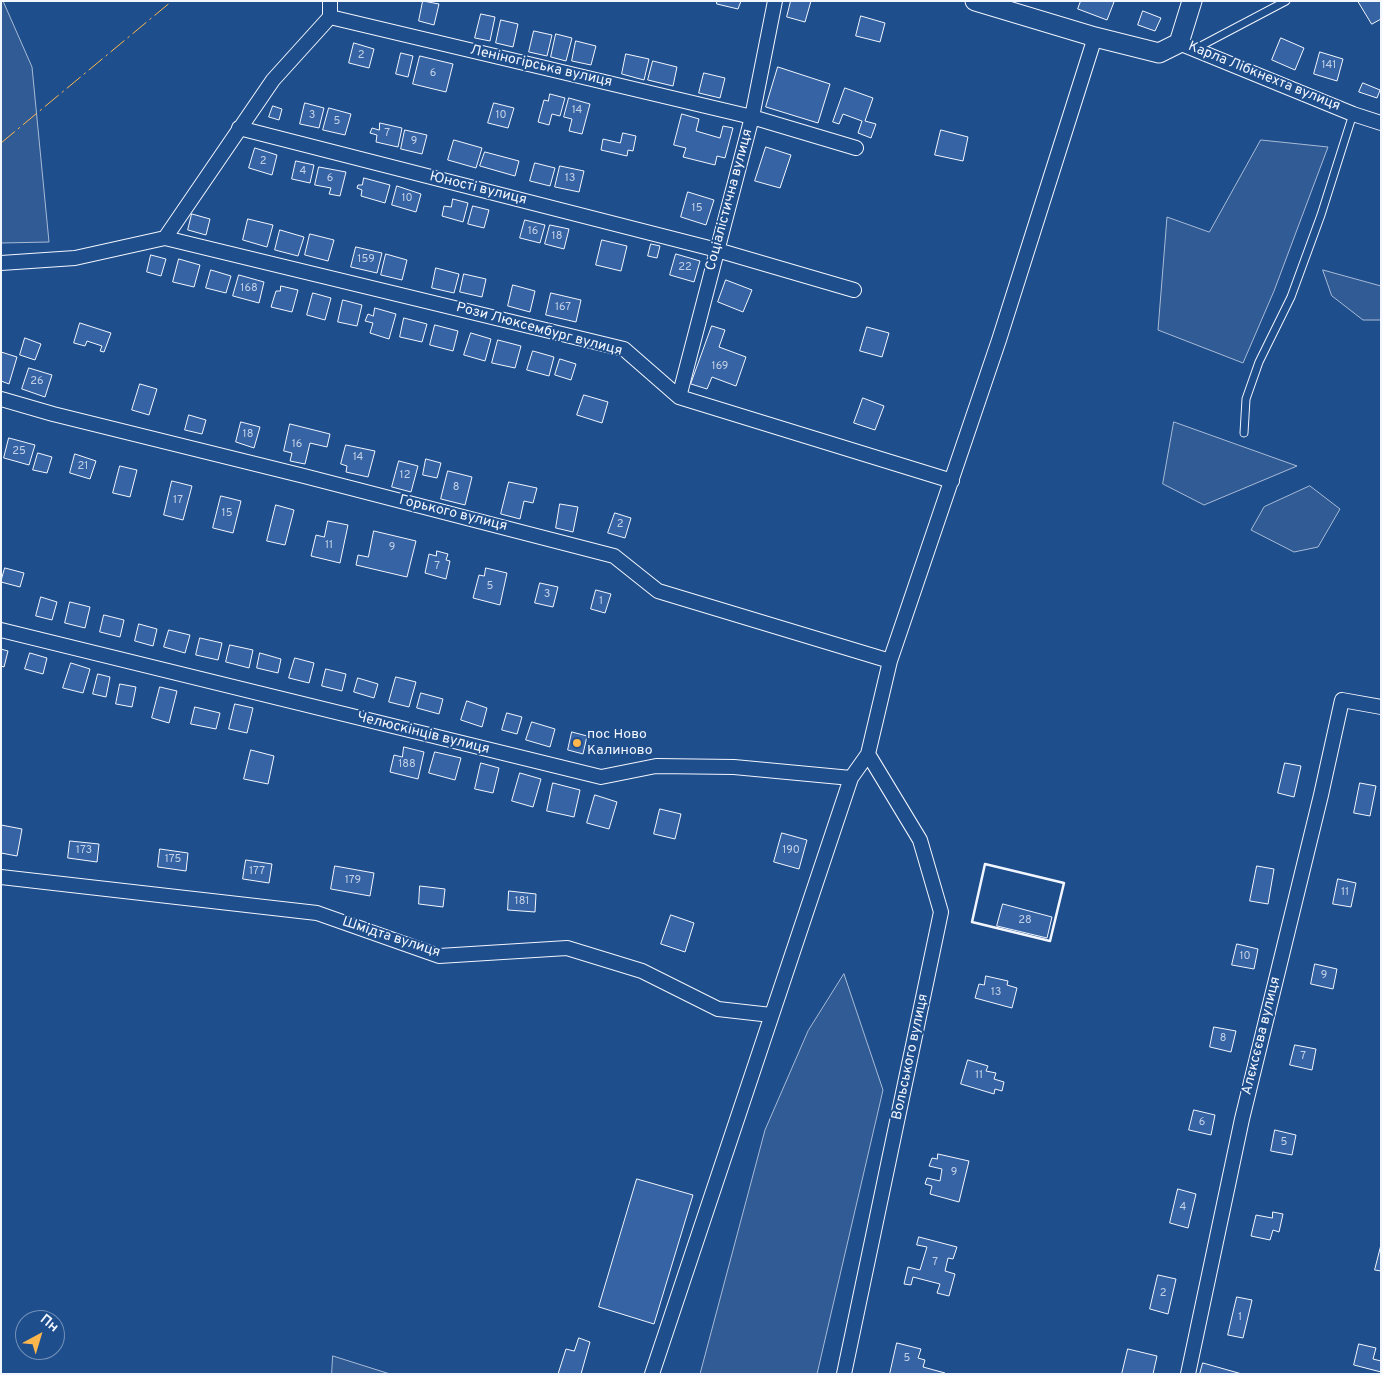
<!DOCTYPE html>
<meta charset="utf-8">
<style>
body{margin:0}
#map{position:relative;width:1382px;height:1375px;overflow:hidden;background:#1f4e8c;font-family:Overpass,sans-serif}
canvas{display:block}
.frame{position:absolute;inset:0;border:2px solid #f2f6ff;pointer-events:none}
.north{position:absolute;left:15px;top:1310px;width:50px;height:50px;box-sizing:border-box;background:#1f4e8c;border:1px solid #7391ba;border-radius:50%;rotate:39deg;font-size:14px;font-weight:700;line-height:20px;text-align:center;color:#f2f6ff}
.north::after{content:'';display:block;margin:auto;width:18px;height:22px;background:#ffb74d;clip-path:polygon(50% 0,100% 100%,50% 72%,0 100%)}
</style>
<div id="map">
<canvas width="1382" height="1375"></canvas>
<div class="frame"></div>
<div class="north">Пн</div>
</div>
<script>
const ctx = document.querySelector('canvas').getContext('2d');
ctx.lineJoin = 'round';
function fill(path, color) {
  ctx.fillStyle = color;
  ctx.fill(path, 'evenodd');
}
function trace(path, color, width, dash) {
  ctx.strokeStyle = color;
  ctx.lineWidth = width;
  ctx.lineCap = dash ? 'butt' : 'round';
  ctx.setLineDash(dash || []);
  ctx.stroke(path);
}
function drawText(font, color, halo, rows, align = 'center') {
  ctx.font = font + ' Overpass,sans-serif';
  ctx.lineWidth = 4;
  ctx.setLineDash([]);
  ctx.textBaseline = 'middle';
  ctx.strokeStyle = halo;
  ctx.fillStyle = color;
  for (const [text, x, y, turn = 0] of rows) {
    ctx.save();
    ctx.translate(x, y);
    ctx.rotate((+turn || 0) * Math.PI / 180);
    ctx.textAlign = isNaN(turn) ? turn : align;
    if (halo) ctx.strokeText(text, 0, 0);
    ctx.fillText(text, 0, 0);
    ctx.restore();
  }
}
const built = new Path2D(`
 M1 1H3L32 67 49 242 1 243Z
 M1261 140 1328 147 1274 291 1243 363 1158 330 1167 217 1209 232Z
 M1323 270 1381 286V320H1363L1332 296Z
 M1174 422 1297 466 1204 505 1163 484Z
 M1310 486 1340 509 1318 547 1294 552 1251 530 1264 507Z
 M844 974 883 1090 817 1374H700L765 1130 808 1031Z
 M333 1356 390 1374H332Z`);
fill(built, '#305b95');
trace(built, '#a8bbd7', 1);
const building = new Path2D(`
 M423 1 439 4 434 25 419 21Z
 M717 1H741L738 9 717 4Z
 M791 1H811L805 22 787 17Z
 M1081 1H1112L1114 2 1107 20 1078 9Z
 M1358 1H1381V19L1372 24Z
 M1143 11 1161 18 1155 31 1138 25Z
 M481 14 495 17 490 41 475 38Z
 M861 16 885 23 880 42 856 36Z
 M501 20 518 24 513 47 496 43Z
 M534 31 552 35 547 56 529 52Z
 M556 34 572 38 566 61 551 57Z
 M1281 38 1304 48 1295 70 1272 60Z
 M576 41 596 46 591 65 572 61Z
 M354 43 374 49 369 68 349 63Z
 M1320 52 1343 59 1337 81 1314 74Z
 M401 53 413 56 408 77 396 74Z
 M626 54 649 59 644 80 622 74Z
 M420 56 453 64 446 92 413 84Z
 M653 61 677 67 673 86 648 80Z
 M778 67 830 84 818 123 766 107Z
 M704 73 725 78 720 98 699 93Z
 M1363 83 1380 90 1377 98 1359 92Z
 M845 88 873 98 865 121 876 124 871 138 858 133 862 121 843 114 839 124 833 122Z
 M550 94 565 98 560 116 552 114 549 125 538 122 544 100 548 101Z
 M569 98 590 104 582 134 569 131 572 119 564 117Z
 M305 103 324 108 319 128 300 124Z
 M494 103 514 108 508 128 488 123Z
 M273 106 282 109 279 120 269 117Z
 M329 108 351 114 345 135 323 130Z
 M682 114 699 119 696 131 720 138 723 126 733 128 725 158 717 156 715 165 683 157 686 148 674 145Z
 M380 123 402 128 398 147 376 142 377 135 370 133 372 128 379 130Z
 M405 130 427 135 422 154 401 149Z
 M941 130 968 137 963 161 935 155Z
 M623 133 636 136 633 151 628 150 627 156 601 150 603 139 620 143Z
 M454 140 482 148 476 168 448 160Z
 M766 147 791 155 780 188 755 181Z
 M255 148 277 155 272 175 249 168Z
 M485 152 519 161 515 176 480 166Z
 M296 161 314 165 310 183 292 179Z
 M535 163 555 168 550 186 530 181Z
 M560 166 584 171 579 192 555 187Z
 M319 167 346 172 340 196 329 194 331 188 315 185Z
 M364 178 390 185 385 203 361 196 362 190 357 188 358 185H362Z
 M397 186 421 194 416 212 392 205Z
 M688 192 714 200 706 225 681 217Z
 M453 199 468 203 463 222 442 216 444 206 451 207Z
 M473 206 489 210 484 228 468 224Z
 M192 214 210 219 206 235 188 230Z
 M248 219 273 225 267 247 243 240Z
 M525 220 545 225 540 243 520 238Z
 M550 225 569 229 564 249 545 244Z
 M280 230 304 237 298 256 275 250Z
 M310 234 334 240 328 261 305 255Z
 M602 240 627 246 621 271 596 265Z
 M651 244 660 246 657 258 648 256Z
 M356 247 382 253 377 273 351 267Z
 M386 254 407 260 402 280 381 275Z
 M676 254 700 261 694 282 670 275Z
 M151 255 166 259 161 276 147 272Z
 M179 259 200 265 194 287 173 282Z
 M436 268 459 274 454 293 432 288Z
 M211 270 231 276 226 293 206 288Z
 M464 274 486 279 482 297 460 292Z
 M239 275 264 282 259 303 233 296Z
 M726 280 752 290 743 312 718 302Z
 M513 285 535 291 530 312 508 306Z
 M281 286 298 290 292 312 271 307 276 291H280Z
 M313 293 331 298 325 320 307 315Z
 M551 293 581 300 576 322 546 315Z
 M343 300 362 305 357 326 338 322Z
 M375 308 396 314 389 339 370 333 373 323 365 321 368 314 373 316Z
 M404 318 427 324 422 342 400 337Z
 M80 323 111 333 104 352 100 351 102 346 87 341 85 346 74 343Z
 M435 325 458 331 453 351 430 345Z
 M712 326 725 330 719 347 746 357 736 386 712 377 707 389 691 384Z
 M867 327 889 333 882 357 860 351Z
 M471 333 491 339 485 361 464 355Z
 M25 338 41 344 35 360 20 355Z
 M498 340 521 346 515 368 492 363Z
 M533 351 554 357 549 376 527 370Z
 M1 352 17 357 9 384 1 381Z
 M560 359 576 364 571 380 555 375Z
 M29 368 52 375 45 397 22 389Z
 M140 384 157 389 149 415 132 410Z
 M584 395 608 402 602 423 577 415Z
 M863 398 884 406 875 430 854 423Z
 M189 415 206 420 202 434 185 430Z
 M241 422 260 427 254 448 236 442Z
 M290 424 330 434 327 447 310 443 305 464 290 461 292 453 284 451Z
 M9 438 35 445 29 465 4 458Z
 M346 445 375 451 368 477 346 472 347 466 341 464Z
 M38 453 52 457 47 473 33 470Z
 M75 454 96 461 90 479 70 473Z
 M426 459 441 463 437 478 423 475Z
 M399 461 418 466 411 492 392 487Z
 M120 466 137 470 130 497 113 493Z
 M448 471 472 477 465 505 441 499Z
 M172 481 192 486 183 520 164 515Z
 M509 482 537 488 533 503 524 501 520 519 501 514Z
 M221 496 241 501 233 533 213 528Z
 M560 504 578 507 573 532 556 528Z
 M276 505 294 510 285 545 267 541Z
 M615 513 631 518 625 538 608 533Z
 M328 521 348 525 340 563 311 556 316 535 324 537Z
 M374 531 416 541 407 577 356 565 358 555 368 557Z
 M437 551 448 554 446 560 450 561 446 579 425 573 429 554 436 556Z
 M5 568 24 573 20 587 1 582Z
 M486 568 507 573 500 605 473 598 479 575 484 576Z
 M540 583 558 587 553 607 535 603Z
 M596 590 611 594 605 613 591 609Z
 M41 597 57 602 52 620 36 616Z
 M70 602 90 607 85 628 65 623Z
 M104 615 124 620 120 637 100 632Z
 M139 624 157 629 153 646 135 641Z
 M169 630 190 635 185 653 164 647Z
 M200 638 222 643 218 660 196 655Z
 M230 645 253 650 249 668 226 662Z
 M1 649 8 651 4 667 1 666Z
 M30 653 47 658 43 674 25 669Z
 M260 653 281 659 278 673 257 668Z
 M295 658 314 663 309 683 289 678Z
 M71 663 90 669 83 693 63 688Z
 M326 669 346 674 342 691 322 686Z
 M98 674 110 677 106 697 93 694Z
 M396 677 416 682 409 707 389 702Z
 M358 678 378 684 374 698 354 692Z
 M120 684 136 687 132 707 116 704Z
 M160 687 177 691 169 723 152 718Z
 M421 693 443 699 439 714 417 708Z
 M467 701 487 708 482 727 461 720Z
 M235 704 253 708 247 733 229 729Z
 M195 707 220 713 216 729 191 724Z
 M507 713 522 717 517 734 502 730Z
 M532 722 555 729 550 747 526 740Z
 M572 732 587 736 583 754 568 750Z
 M404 747 424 752 418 779 390 772 394 755 402 757Z
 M251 750 274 756 268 784 244 779Z
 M435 752 461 758 455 780 429 773Z
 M481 763 499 768 493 793 475 789Z
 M1285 763 1301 766 1294 797 1278 793Z
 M520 773 541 779 533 807 512 801Z
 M553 783 580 790 574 817 547 811Z
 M1360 783 1376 786 1370 816 1354 813Z
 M595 795 617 802 609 829 587 823Z
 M660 809 681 814 675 839 654 834Z
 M1 825 22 829 17 856 1 853Z
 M782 833 807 840 799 869 774 862Z
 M70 841 99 844 97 862 68 858Z
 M160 849 188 853 186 871 158 867Z
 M246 860 272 864 269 883 243 879Z
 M335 866 374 873 370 896 331 889Z
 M1257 866 1274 869 1268 904 1250 901Z
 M1338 879 1356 883 1351 907 1333 904Z
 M420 886 445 889 443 907 419 904Z
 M509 891 536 894 535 912 508 910Z
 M1003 904 1052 917 1047 938 997 926Z
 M671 915 694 923 685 952 661 944Z
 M1237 944 1258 949 1254 969 1232 965Z
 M1315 964 1337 969 1333 989 1311 984Z
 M986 976 1008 981 1007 985 1017 988 1012 1008 975 998 979 984 984 985Z
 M1214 1027 1236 1031 1231 1052 1210 1047Z
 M1295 1045 1316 1049 1312 1070 1290 1065Z
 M968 1060 988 1066 986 1071 996 1073 994 1079 1004 1082 1002 1091 995 1089 994 1094 961 1084Z
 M1194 1110 1215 1115 1211 1135 1189 1130Z
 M1275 1130 1296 1135 1292 1155 1271 1151Z
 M938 1154 969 1161 959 1202 930 1194 932 1186 925 1184 927 1178 940 1181 942 1169 929 1166 932 1158 937 1159Z
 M637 1179 693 1195 654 1324 599 1307Z
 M1178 1189 1196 1194 1188 1228 1170 1223Z
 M1273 1212 1283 1214 1279 1232 1273 1230 1270 1240 1251 1236 1256 1215 1272 1218Z
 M919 1237 957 1247 953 1259 948 1258 945 1271 955 1274 949 1296 937 1293 940 1284 913 1277 911 1285 904 1284 908 1267 920 1270 927 1247 917 1245Z
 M1381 1245V1271L1375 1270Z
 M1158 1275 1176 1279 1168 1314 1150 1309Z
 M1237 1297 1252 1300 1243 1338 1228 1335Z
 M579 1338 590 1342 581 1374H558L566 1349 574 1351Z
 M897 1343 921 1349 918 1358 925 1360 923 1367 945 1373V1374H890Z
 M1359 1344 1376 1348 1373 1359 1381 1361V1372L1354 1365Z
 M1128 1349 1157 1356 1153 1374H1122Z
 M1203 1363 1242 1374H1200Z`);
fill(building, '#3563a3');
trace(building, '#f2f6ff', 1);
const lane = new Path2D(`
 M1195 49 1286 1
 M1244 433 1246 399 1259 362 1291 297 1321 215 1353 114`);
const street = new Path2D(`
 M330 17 752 117 856 148
 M1179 43 1353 114 1381 123
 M239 128 717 250 854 290
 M165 238 624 349 679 397 952 481
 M1 263 75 258 165 238 273 80 330 17V1
 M679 397 752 117 775 1
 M1 399 53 414 304 476 614 556 658 591 890 661
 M1 630 601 777 656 766 734 767 851 778
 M1 877 317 913 439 956 567 948 642 971 718 1009 771 1015
 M652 1374 851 778 868 754 890 661 999 340 1095 37
 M844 1374 941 912 920 840 868 754
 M1188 1374 1242 1119 1321 795 1342 700 1381 707`);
const secondary = new Path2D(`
 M975 1 1095 37 1159 53 1179 43 1192 1`);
trace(lane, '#f2f6ff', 9);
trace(street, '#f2f6ff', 16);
trace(secondary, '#f2f6ff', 21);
trace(lane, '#1f4e8c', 7);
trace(street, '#1f4e8c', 14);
trace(secondary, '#1f4e8c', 19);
trace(new Path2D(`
 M985 864 1064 883 1050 941 972 922Z`), '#f2f6ff', 2.5);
trace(new Path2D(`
 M1 143 172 1`), '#ffb74d', 1, [18, 4, 2.5, 4]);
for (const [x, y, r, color] of [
 [577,743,5,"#ffb74d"]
]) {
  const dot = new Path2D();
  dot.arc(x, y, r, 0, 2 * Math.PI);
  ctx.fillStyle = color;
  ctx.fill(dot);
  trace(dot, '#1f4e8c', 2);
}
drawText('11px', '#c3d1e8', null, [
 ["2",361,56],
 ["141",1329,66],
 ["6",433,74],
 ["14",577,111],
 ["3",312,116],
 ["10",501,116],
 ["5",337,122],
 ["7",387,134],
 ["9",414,142],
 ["2",263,162],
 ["4",303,172],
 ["6",330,179],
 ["13",570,179],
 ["10",407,199],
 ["15",697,209],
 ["16",533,232],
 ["18",557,237],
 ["159",366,260],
 ["22",685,268],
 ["168",249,289],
 ["167",563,308],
 ["169",720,367],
 ["26",37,382],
 ["18",248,435],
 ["16",297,445],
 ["25",19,452],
 ["14",358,458],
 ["21",83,467],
 ["12",405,476],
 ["8",456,488],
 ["17",178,501],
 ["15",227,514],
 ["2",620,525],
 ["11",329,546],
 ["9",392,548],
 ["7",437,567],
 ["5",490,587],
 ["3",547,595],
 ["1",601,602],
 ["188",407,765],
 ["173",84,851],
 ["190",791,851],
 ["175",173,860],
 ["177",257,872],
 ["179",353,881],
 ["11",1345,893],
 ["181",522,902],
 ["28",1025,921],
 ["10",1245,957],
 ["9",1324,976],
 ["13",996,993],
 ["8",1223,1039],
 ["7",1303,1057],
 ["11",979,1076],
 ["6",1202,1123],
 ["5",1284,1143],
 ["9",954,1173],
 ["4",1183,1208],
 ["7",935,1263],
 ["2",1163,1294],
 ["1",1240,1318],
 ["5",907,1359]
]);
drawText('14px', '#f2f6ff', '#1f4e8c', [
 ["Леніногірська вулиця",541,67,13],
 ["Карла Лібкнехта вулиця",1264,77,22],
 ["Юності вулиця",478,189,14],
 ["Соціалістична вулиця",730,200,-75],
 ["Рози Люксембург вулиця",539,330,15],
 ["Горького вулиця",453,514,14],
 ["Челюскінців вулиця",423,734,14],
 ["Шмідта вулиця",391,938,18],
 ["Алєксєєва вулиця",1262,1036,-76],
 ["Вольського вулиця",911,1057,-78]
]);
drawText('14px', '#f2f6ff', '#1f4e8c', [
 ["пос Ново",587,735],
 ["Калиново",587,751]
], 'left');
</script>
